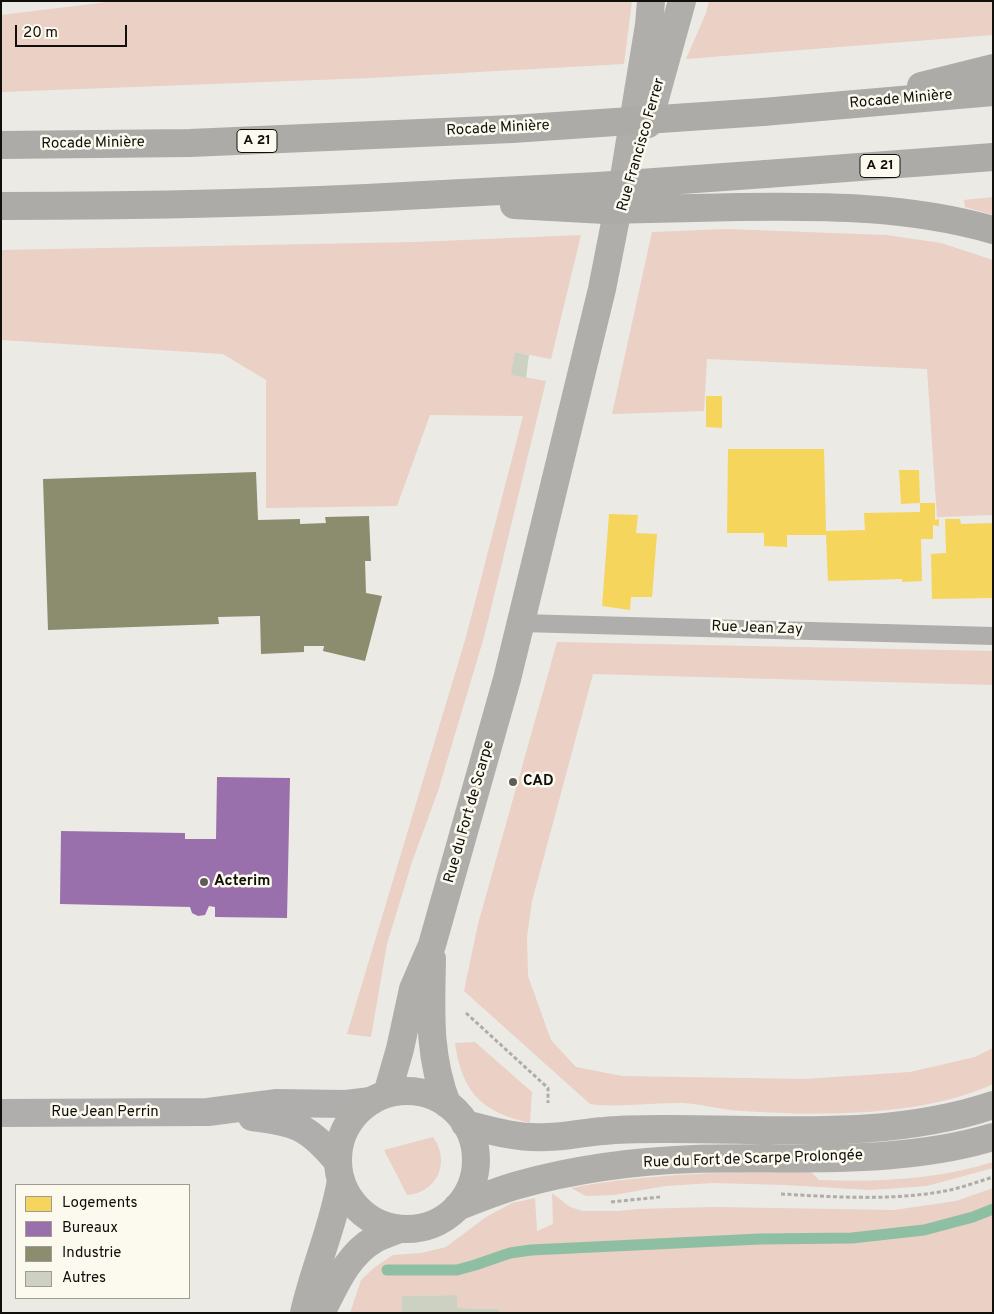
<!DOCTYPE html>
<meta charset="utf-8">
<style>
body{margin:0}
#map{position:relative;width:994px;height:1314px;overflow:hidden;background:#eceae4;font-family:Overpass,sans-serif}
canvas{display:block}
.frame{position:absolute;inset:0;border:2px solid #100f0b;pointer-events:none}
.legend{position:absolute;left:15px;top:1184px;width:175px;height:115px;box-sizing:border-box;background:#fcfaee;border:1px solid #9e9c93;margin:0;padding:6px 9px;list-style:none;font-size:15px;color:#100f0b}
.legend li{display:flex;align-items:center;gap:10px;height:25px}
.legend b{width:25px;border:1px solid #9e9c93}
.scale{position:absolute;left:15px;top:25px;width:112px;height:22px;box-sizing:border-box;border:2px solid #100f0b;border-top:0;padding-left:6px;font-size:15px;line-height:18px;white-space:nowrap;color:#100f0b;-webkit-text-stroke:4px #fcfaee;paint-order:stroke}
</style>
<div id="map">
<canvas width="994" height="1314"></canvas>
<div class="frame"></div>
<ul class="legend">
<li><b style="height:14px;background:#f6d55c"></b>Logements</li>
<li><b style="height:14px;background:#9970ab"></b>Bureaux</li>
<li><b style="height:14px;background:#8c8c6e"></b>Industrie</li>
<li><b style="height:14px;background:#ccd1c1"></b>Autres</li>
</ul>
<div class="scale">20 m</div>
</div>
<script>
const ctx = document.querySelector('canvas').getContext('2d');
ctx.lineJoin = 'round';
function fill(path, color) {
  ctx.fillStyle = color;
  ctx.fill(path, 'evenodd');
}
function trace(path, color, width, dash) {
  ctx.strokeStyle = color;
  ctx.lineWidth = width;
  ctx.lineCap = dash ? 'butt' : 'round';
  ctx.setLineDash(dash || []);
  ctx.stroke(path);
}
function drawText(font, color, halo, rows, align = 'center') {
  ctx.font = font + ' Overpass,sans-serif';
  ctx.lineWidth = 5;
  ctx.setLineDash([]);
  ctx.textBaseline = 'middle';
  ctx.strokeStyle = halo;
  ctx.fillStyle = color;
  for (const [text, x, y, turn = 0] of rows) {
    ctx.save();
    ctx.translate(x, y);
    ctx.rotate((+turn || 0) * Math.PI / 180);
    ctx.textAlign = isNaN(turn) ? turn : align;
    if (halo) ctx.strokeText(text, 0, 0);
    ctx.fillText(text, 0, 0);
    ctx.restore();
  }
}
fill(new Path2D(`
 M116 1H632L624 64 370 78 1 92V15Z
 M709 1H993V35L686 59 706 13Z
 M993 197V215L965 207 964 200Z
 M727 229 886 235 941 243 993 260V515L937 517 927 369 707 359 704 411 612 414 652 232Z
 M581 235 551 359 515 352 512 375 546 381 484 637 438 791 412 862 387 944 371 1037 347 1034 466 637 523 416 430 415 397 506 266 508V380L223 354 1 340V250L416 242Z
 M557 642 993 651V685L593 674 532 901 527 937 528 976 551 1040 576 1067 622 1076 805 1079 910 1072 975 1057 993 1048V1084C921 1117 820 1116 742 1111 722 1110 702 1104 682 1103 651 1102 620 1108 590 1104L464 991 478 924Z
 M475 1042 532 1092 530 1123C481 1112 462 1092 455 1043Z
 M433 1137C451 1162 437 1193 407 1195L384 1150Z
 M993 1162V1168L927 1186 870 1190 785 1185 713 1183 665 1186 614 1195 586 1196 571 1188C649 1173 729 1173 808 1169L819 1180C879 1182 935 1180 993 1162Z
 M993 1188V1313H499V1309L457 1308V1295L402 1296 401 1313H350L361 1280 375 1267 393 1255 421 1253 446 1247 486 1217 512 1203 535 1198 537 1231 553 1224 552 1193 570 1207 583 1211H619L636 1209 715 1207 894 1210 956 1201Z`), '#ead0c5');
fill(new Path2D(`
 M706 396H722V428L706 427Z
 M728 449H824L826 531 865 530 864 513 920 512V503H935V520L939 519V526L933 525V539H921L922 581 902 582V579L828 581 826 535H787V547L764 546V533H727Z
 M899 470H919L920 503 901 504Z
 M609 514 638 515 636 533 657 534 652 597H631L630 610 602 606Z
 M945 519H960L961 524 993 523V598L932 599 931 554 946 553Z`), '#f6d55c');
fill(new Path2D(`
 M217 777 290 778 287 918 215 917V907L209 906 205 915 198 916 192 913 190 907 60 904 61 831 185 833V839H216Z`), '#9970ab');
fill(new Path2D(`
 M256 472 258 520 300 519V524L326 523 325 517 369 516 371 561H365L366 593 382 596 365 661 323 651 324 646H304V652L261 654 260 616 218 617 219 624 48 630 43 479Z`), '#8c8c6e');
trace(new Path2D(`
 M387 1270H457L475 1265 510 1253 531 1250 760 1239 852 1238 924 1230 973 1217 993 1209`), '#8fbfa2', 11);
fill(new Path2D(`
 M515 352 529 355 526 378 511 375Z
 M457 1295V1308L499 1309V1313H401L402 1296Z`), '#ccd1c1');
trace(new Path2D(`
 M466 1013 548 1088V1103
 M781 1194C835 1197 891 1201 945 1191 961 1188 977 1182 993 1177
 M611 1202 660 1197`), '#aeada9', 3, [4, 2.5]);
trace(new Path2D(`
 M521 623 993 636`), '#b0aead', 18);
trace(new Path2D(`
 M1 1113 208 1112 277 1103 346 1104 371 1101
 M252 1117C296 1122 309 1127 338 1162`), '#b0aead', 28);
trace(new Path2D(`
 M648 124 682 1
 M432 959C431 1012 428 1054 447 1104
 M338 1160a69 69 0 1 1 138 0a69 69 0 1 1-138 0Z
 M387 1094 400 1049 413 989 432 945 507 679 602 289 624 177 649 25 651 1
 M465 1124C492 1131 519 1139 547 1137 566 1137 585 1132 604 1131 623 1129 642 1129 661 1129 771 1128 886 1141 993 1105
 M457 1207C477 1199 497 1191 518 1185 575 1169 635 1161 694 1159 793 1156 897 1166 993 1137
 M304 1313C314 1268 334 1225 341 1180
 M321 1313C335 1286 347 1255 375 1239 383 1235 392 1232 400 1229`), '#b0aeab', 28);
trace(new Path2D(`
 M921 86 993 68
 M763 112 993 92
 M1 145 190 143 512 129
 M766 174 993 157
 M1 206C142 206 283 203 423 195
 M739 207C825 206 909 206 993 230`), '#acaba8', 28);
trace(new Path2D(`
 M512 129 763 112
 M423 195 598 186 766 174
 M514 205 605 210 739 207`), '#acaba8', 28);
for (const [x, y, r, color] of [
 [513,782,5,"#5d5c57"],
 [204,882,5,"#5d5c57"]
]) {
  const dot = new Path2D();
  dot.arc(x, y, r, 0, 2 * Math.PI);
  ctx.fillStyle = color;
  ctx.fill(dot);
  trace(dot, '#fcfaee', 2);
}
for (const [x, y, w] of [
 [257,141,40],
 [880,166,40]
]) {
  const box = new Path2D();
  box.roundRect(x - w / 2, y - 11.5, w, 23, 4);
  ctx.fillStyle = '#fcfaee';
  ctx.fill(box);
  trace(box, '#100f0b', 1);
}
drawText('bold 14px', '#100f0b', null, [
 ["A 21",257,141],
 ["A 21",880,166]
]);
drawText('15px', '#100f0b', '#fcfaee', [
 ["Rocade Minière",901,100,-5],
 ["Rocade Minière",498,129,-3],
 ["Rocade Minière",93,144,-1],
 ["Rue Francisco Ferrer",642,145,-74],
 ["Rue Jean Zay",757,629,2],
 ["Rue du Fort de Scarpe",470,812,-74],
 ["Rue Jean Perrin",105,1113],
 ["Rue du Fort de Scarpe Prolongée",753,1160,-2]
]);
drawText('bold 15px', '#100f0b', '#fcfaee', [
 ["CAD",523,782],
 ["Acterim",214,882]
], 'left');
</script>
